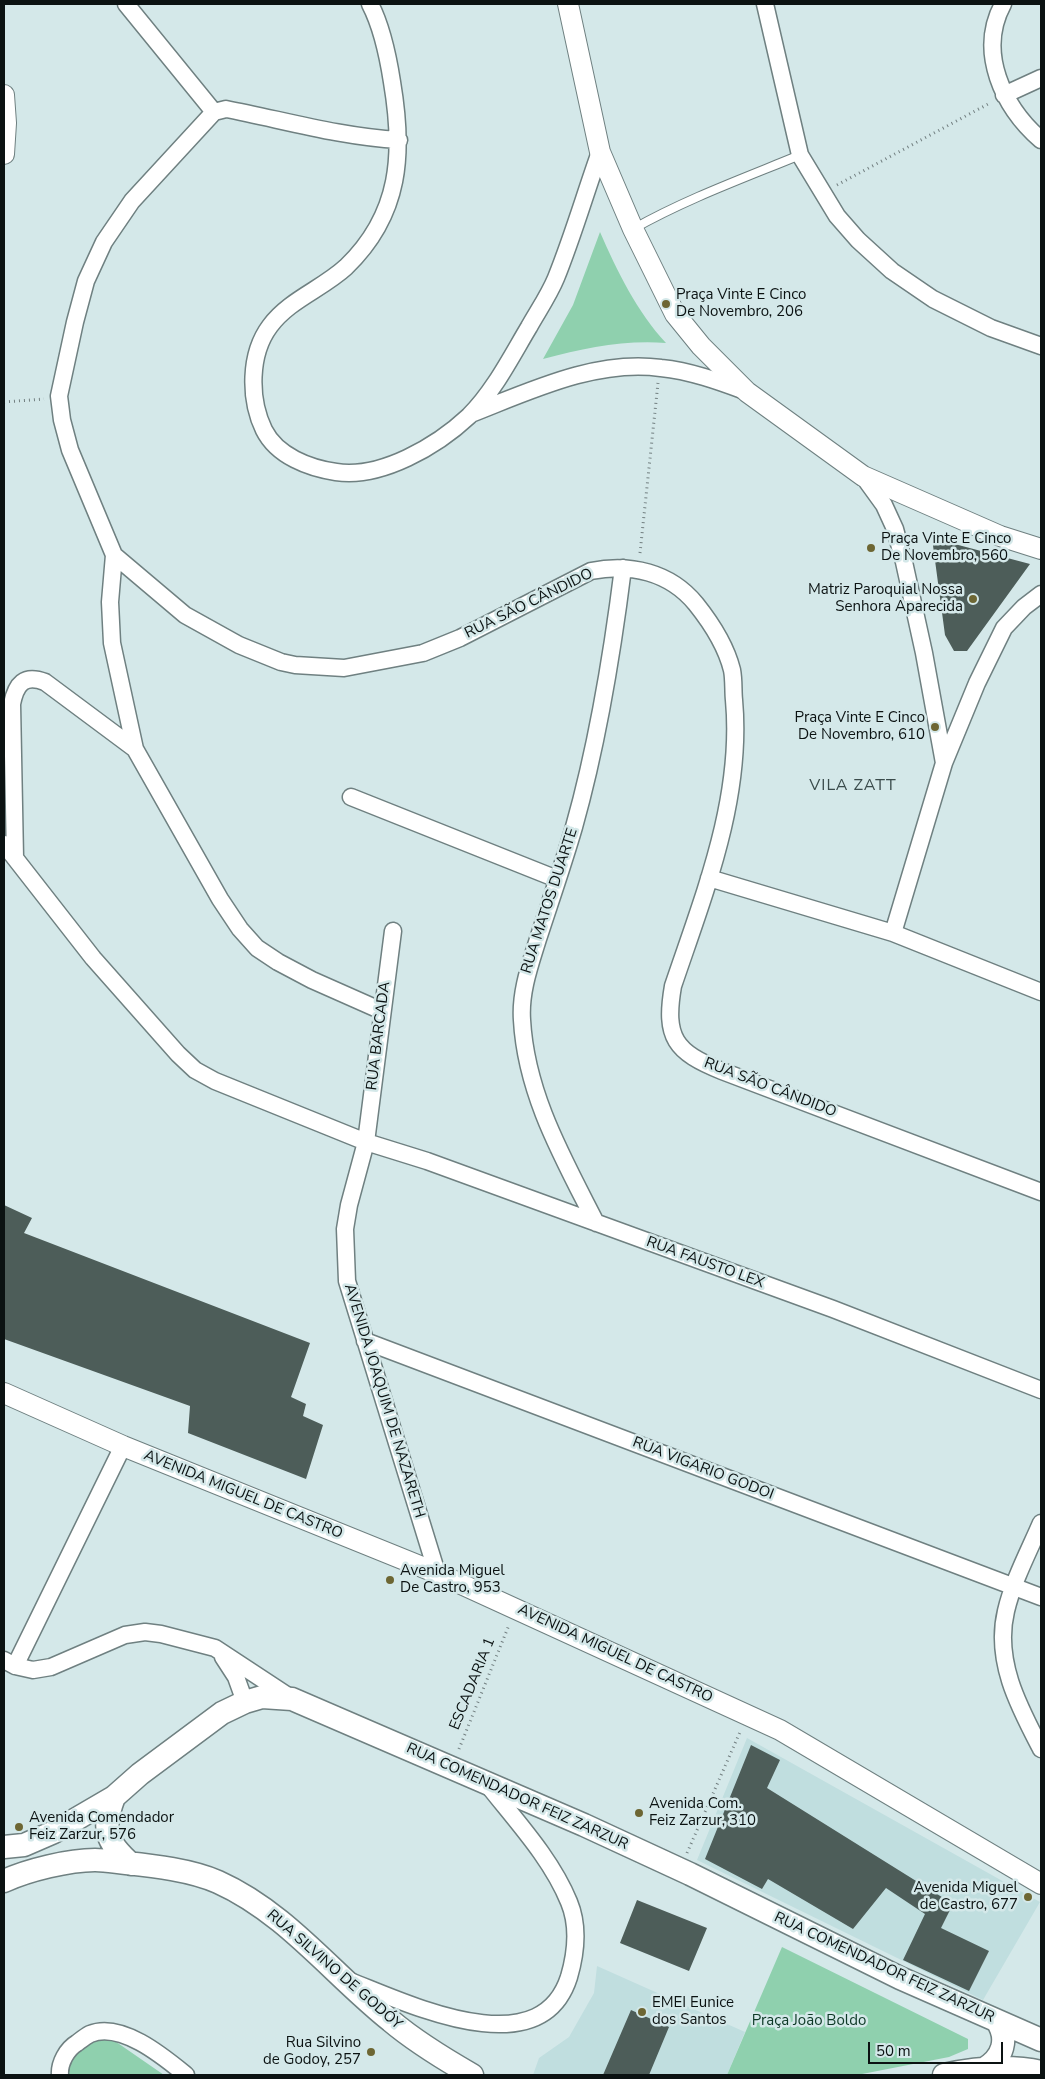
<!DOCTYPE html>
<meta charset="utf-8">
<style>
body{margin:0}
#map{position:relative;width:1045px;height:2079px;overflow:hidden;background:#d4e8e9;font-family:"Nunito Sans",sans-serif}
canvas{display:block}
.frame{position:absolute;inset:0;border:5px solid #0b1212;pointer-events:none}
.scale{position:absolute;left:868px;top:2042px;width:135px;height:22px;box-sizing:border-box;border:2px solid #0b1212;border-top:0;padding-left:6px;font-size:15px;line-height:18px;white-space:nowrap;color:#0b1212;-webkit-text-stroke:4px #d4e8e9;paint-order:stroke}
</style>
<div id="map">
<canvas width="1045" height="2079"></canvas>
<div class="frame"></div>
<div class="scale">50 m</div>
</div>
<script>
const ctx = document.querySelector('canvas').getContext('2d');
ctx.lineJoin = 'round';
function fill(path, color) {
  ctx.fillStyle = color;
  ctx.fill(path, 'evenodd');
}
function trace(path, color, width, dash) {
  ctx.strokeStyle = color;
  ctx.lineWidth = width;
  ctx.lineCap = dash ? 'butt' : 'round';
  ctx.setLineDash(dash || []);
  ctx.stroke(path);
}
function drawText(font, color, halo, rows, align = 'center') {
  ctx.font = font + ' "Nunito Sans",sans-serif';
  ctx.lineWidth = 5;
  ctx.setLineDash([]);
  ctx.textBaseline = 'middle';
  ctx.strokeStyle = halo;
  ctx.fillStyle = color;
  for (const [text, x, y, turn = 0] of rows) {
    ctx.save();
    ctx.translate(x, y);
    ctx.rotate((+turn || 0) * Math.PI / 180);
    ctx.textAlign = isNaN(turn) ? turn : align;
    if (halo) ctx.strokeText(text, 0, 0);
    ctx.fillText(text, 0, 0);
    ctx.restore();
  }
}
fill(new Path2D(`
 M747 1738 1040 1902 983 2000 697 1860Z
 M597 1966 745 2032 727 2075H533L539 2058 569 2037 594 1993Z`), '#c0dedf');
fill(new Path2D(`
 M600 232C617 271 637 312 666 343 622 340 586 348 543 359L573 305Z
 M782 1947 968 2039V2049L949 2057 857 2075H727Z
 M92 2037H109L164 2075H62L63 2066Z`), '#8fd0ae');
fill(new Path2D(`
 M932 538 1030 564 967 651H954L945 635Z
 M4 1205 32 1218 24 1233 310 1343 291 1397 306 1404 303 1416 323 1425 306 1479 188 1433 190 1406 4 1339Z
 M751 1745 780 1760 767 1788 953 1904 941 1928 989 1951 969 1991 903 1960 925 1914 886 1888 853 1929 768 1879 762 1889 705 1859Z
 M637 1900 707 1928 689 1971 620 1943Z
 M631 2010 669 2027 649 2075H603Z`), '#4d5d59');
const service = new Path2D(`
 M633 229C686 199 744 178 800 155`);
const minor = new Path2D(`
 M126 4 214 112 132 201 104 242 86 281 75 322 59 396 62 420 70 450 114 555 185 615 239 645 281 662 295 665 344 668 423 653 460 638 591 571C630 563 670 572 696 604 712 624 726 646 732 670 734 680 733 691 734 700 743 799 704 894 673 986 664 1038 675 1052 722 1071L1041 1192
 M370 4C382 27 388 56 392 82 404 153 401 214 346 267 322 289 289 300 270 326 249 354 249 399 264 430 277 456 309 468 336 472 381 479 437 446 469 416 494 391 511 357 529 327 538 311 549 295 556 278 573 236 585 194 600 152
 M765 4 800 155 837 216 858 240 892 271 933 299 991 328 1041 346
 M1003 4C977 52 1003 107 1041 140
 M1004 95 1041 78
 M214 112 226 109C283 120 341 137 399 140
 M471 414C530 391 596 359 661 368 690 371 718 381 745 391
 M863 476 884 505 895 529 904 562 924 653 944 763
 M114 555 110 602 112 643 135 749 220 899 240 929 257 948 278 962 312 980 382 1011
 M351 797 557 879
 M4 844 93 958 178 1054 195 1070 215 1081 366 1142 349 1205 345 1229 347 1281 437 1573
 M15 858 12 704C16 684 24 674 45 682L135 749
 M709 878 893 933 1041 992
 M393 931 366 1142 427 1161 833 1309 1041 1390
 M893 933 944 763 977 683 1004 628 1024 607 1041 594
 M596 1223C563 1158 526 1094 522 1020 520 992 530 965 538 939 550 902 563 865 574 827 598 742 612 656 623 568
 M365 1341 1041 1597
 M1041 1523C1029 1551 1013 1581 1006 1611 994 1661 1019 1707 1041 1749
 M223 1657 236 1677 245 1702
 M4 1660 15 1666 33 1670 51 1667 125 1635 145 1632 161 1634 215 1648 291 1698
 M15 1666 123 1446
 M350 1981C407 2003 540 2068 569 1977 576 1953 579 1926 569 1902 551 1858 516 1821 487 1784
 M60 2075C59 2063 67 2049 77 2043 81 2040 86 2036 90 2034 121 2021 164 2057 186 2075`);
const tertiary = new Path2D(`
 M568 4 600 152 633 229 675 314 701 346 747 392 863 476 1000 536 1041 549
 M4 95 6 123 4 154
 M4 1393 123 1446 437 1573 780 1730 1041 1884`);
const secondary = new Path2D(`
 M114 1797C102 1829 105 1841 131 1864
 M4 1847 24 1845 54 1832 114 1797 140 1774 222 1713 245 1702 262 1697 292 1699 584 1825 690 1874 900 1978 1041 2040
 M4 1881C28 1870 69 1860 95 1860 105 1860 116 1862 126 1863 154 1866 191 1870 218 1882 287 1913 333 1975 391 2021 416 2042 444 2059 472 2075
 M984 2069C1003 2058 1009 2039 997 2021
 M944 2075C976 2068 1009 2065 1041 2072`);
trace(service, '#6f8081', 10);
trace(minor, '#6f8081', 19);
trace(tertiary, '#6f8081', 22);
trace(secondary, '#6f8081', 25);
trace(new Path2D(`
 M837 185 990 103
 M4 402 44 399
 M640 553 658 383
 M459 1749 509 1625
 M687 1853 740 1732`), '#727f80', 3, [1, 4]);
trace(service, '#fff', 8);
trace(minor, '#fff', 16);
trace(tertiary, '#fff', 20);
trace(secondary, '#fff', 22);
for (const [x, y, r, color] of [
 [666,304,5,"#6d6633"],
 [871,548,5,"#6d6633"],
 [973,599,5,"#6d6633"],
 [935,727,5,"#6d6633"],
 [390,1580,5,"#6d6633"],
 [639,1813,5,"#6d6633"],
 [19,1827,5,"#6d6633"],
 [1028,1897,5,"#6d6633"],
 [642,2012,5,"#6d6633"],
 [371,2052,5,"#6d6633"]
]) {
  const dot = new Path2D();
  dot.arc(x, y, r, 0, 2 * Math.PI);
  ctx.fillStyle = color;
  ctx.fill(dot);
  trace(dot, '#d4e8e9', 2);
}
drawText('15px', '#0b1212', '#d4e8e9', [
 ["Praça Vinte E Cinco",676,295],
 ["De Novembro, 206",676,312],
 ["Praça Vinte E Cinco",881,539],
 ["De Novembro, 560",881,556],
 ["Matriz Paroquial Nossa",963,590,"right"],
 ["Senhora Aparecida",963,607,"right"],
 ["Praça Vinte E Cinco",925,718,"right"],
 ["De Novembro, 610",925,735,"right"],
 ["Avenida Miguel",400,1571],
 ["De Castro, 953",400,1588],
 ["Avenida Com.",649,1804],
 ["Feiz Zarzur, 310",649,1821],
 ["Avenida Comendador",29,1818],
 ["Feiz Zarzur, 576",29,1835],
 ["Avenida Miguel",1018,1888,"right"],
 ["de Castro, 677",1018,1905,"right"],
 ["EMEI Eunice",652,2003],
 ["dos Santos",652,2020],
 ["Rua Silvino",361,2043,"right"],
 ["de Godoy, 257",361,2060,"right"]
], 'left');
drawText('15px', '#0b1212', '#d4e8e9', [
 ["RUA SÃO CÂNDIDO",529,604,-26],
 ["RUA MATOS DUARTE",550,901,-72],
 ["RUA BARCADA",379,1036,-83],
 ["RUA SÃO CÂNDIDO",770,1088,21],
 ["RUA FAUSTO LEX",705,1263,20],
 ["AVENIDA JOAQUIM DE NAZARETH",384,1401,73],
 ["RUA VIGARIO GODOI",703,1469,21],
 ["AVENIDA MIGUEL DE CASTRO",243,1495,22],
 ["AVENIDA MIGUEL DE CASTRO",615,1654,25],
 ["ESCADARIA 1",473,1684,-68],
 ["RUA COMENDADOR FEIZ ZARZUR",517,1797,24],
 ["RUA COMENDADOR FEIZ ZARZUR",884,1968,25],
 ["RUA SILVINO DE GODÓY",334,1970,41]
]);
drawText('15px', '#0d3926', '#d4e8e9', [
 ["Praça João Boldo",809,2021]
]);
ctx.letterSpacing = '1px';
drawText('16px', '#3a4b4b', '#d4e8e9', [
 ["VILA ZATT",853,786]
]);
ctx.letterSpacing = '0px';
</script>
